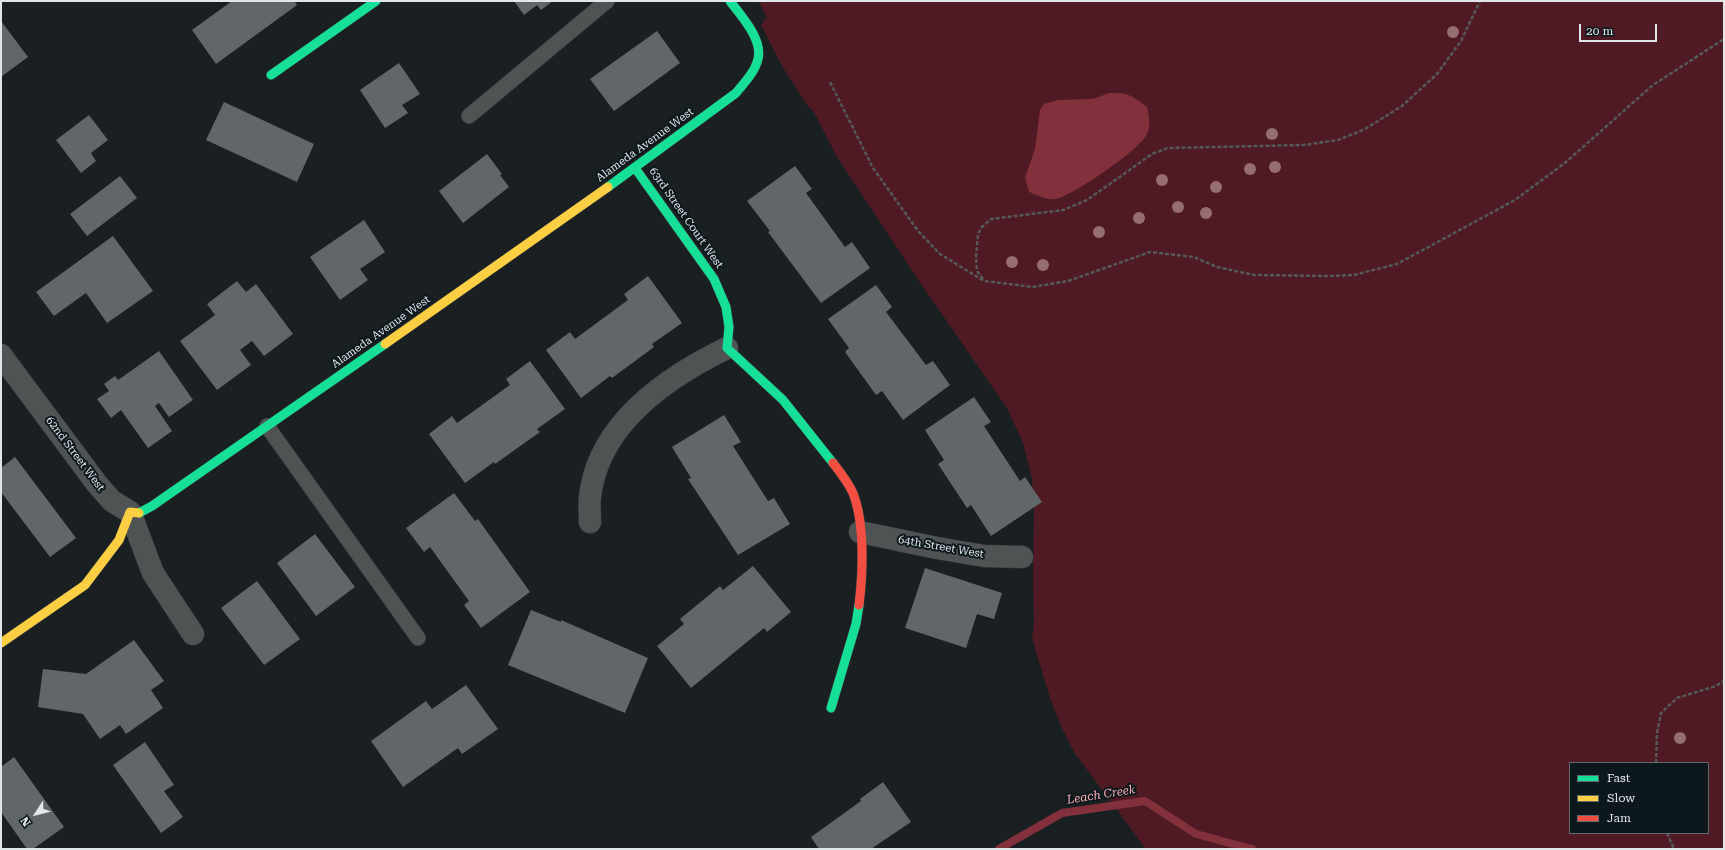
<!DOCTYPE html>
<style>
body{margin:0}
#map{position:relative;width:1725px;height:850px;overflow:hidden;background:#1a2022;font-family:"Roboto Serif",serif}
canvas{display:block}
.frame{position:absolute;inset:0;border:2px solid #e0e7eb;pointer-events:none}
.legend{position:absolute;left:1569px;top:762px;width:140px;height:72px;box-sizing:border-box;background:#0d181c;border:1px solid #616b6f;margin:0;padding:5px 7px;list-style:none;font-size:12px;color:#e0e7eb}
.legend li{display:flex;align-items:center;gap:8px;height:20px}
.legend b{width:20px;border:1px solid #616b6f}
.north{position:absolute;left:16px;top:794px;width:40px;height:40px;-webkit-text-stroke:3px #0d181c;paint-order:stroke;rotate:234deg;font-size:11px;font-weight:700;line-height:16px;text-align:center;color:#e0e7eb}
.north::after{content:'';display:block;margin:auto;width:14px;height:18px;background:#e0e7eb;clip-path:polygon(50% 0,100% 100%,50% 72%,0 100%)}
.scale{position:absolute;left:1579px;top:24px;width:78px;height:18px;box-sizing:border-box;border:2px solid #e0e7eb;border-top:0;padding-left:5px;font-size:12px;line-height:14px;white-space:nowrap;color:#e0e7eb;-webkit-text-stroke:3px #0d181c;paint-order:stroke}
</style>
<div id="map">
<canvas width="1725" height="850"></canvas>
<div class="frame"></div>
<ul class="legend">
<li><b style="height:5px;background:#16e098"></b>Fast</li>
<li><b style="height:5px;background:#ffcf43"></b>Slow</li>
<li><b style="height:5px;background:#f24e42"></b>Jam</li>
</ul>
<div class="north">N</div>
<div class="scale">20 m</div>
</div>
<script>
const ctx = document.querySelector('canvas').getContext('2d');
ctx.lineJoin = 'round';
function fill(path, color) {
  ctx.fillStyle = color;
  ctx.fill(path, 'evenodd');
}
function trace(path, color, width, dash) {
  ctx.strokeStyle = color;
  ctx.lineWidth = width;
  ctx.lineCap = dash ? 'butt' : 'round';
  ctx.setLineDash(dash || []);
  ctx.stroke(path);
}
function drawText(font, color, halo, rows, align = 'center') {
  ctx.font = font + ' "Roboto Serif",serif';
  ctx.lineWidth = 4;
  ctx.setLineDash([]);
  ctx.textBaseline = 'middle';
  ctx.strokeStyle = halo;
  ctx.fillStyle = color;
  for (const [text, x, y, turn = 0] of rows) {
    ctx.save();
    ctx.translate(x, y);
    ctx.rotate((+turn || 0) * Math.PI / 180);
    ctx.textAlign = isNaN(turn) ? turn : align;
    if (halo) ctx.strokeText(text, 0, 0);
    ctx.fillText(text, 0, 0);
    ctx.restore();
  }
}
fill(new Path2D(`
 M758 1H1724V849H1146L1074 752 1061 726 1050 698 1032 638 1034 624 1033 582 1034 510 1032 479 1023 443 1007 408 921 284 837 157 814 112 807 105 782 66 761 25 767 17ZM1570 763H1708V833H1570Z`), '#4f1a23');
fill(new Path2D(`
 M1109 93C1129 93 1131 95 1147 107 1149 116 1151 125 1147 134 1142 148 1070 198 1055 199 1046 200 1037 195 1029 192L1025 178 1035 149 1040 110 1044 104 1058 100 1093 99Z`), '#82303c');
trace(new Path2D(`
 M999 849 1062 813 1145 801 1196 834 1252 849`), '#82303c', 8);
fill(new Path2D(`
 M232 1H294L297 5 216 64 192 30Z
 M514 1H553L541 10 537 5 524 15Z
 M1 21 28 57 1 77Z
 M657 31 680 63 614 111 590 79Z
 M399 63 420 94 402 105 408 113 385 128 360 90Z
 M224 102 314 144 297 182 206 140Z
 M89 115 108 140 91 153 96 161 81 173 56 140Z
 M487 154 502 174 500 175 509 187 463 223 439 191Z
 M795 166 812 189 806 193 845 247 852 242 870 268 821 303 768 232 770 231 747 201Z
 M120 176 137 198 87 236 70 214Z
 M364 220 385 252 360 269 368 280 340 300 310 257Z
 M113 236 153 291 107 323 86 293 54 316 36 292Z
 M648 276 682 323 652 344 654 347 612 378 610 376 581 398 546 350 570 332 575 339 628 300 624 294Z
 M237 281 246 292 256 284 293 334 264 356 252 341 240 350 251 365 217 390 180 341 215 315 207 304Z
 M876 285 892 307 886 312 926 365 933 361 950 385 903 420 882 391 876 395 845 352 849 348 828 319Z
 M159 351 193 400 169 417 159 403 155 406 172 431 148 448 121 410 111 418 97 399 109 391 104 384 115 376 118 380Z
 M530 361 565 409 537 429 540 432 495 464 494 462 465 483 429 434 452 416 457 423 510 385 506 379Z
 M974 397 991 422 984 426 1020 481 1025 477 1042 502 991 536 971 505 967 508 938 464 944 460 925 430Z
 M724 415 741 442 733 446 768 501 774 498 790 524 738 555 688 479 691 478 672 447Z
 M15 457 76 538 50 557 1 492V468Z
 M454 493 475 521 478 519 530 592 481 628 464 605 469 601 430 547 424 552 406 528Z
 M315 534 355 587 316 616 277 563Z
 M753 566 791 612 767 632 764 628 691 688 657 646 684 624 680 619 720 586 723 590Z
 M925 568 1002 593 994 619 977 614 966 648 905 628Z
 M257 581 300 639 264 665 221 608Z
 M531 610 561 622V620L648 658 625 713 508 665Z
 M134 640 164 681 151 690 163 708 126 734 120 725 100 739 83 714 38 707 43 669 86 674Z
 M466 685 498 729 462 754 458 748 403 787 371 741 426 701 432 709Z
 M145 742 174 785 164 791 183 817 161 833 113 765Z
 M14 757 64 827 33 849H27L1 812V767Z
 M883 782 911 822 871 849H819L811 837 861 801 860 799Z`), '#616668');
const lane = new Path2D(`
 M469 116 607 1
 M267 426 418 638`);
const street = new Path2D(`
 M1 355 97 484 112 501 130 512 153 573 193 634
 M590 522C590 513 589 505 590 497 598 424 667 377 727 348
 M860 532 937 548 984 556 1022 557`);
const fast = new Path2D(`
 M271 75 376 1
 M635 168 714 279 726 307 729 327 727 348 783 400 833 463
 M608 187 736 93C744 83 755 72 758 59 763 39 741 16 730 1
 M139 513 152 506 385 344
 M831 708 856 624 859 605`);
const slow = new Path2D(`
 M385 344 608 187
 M1 643 85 585 119 540 130 512 139 513`);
const jam = new Path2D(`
 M833 463C840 472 848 482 853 493 865 524 863 573 859 605`);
trace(lane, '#373b3d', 16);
trace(street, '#373b3d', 23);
trace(fast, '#373b3d', 10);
trace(slow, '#373b3d', 10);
trace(jam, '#373b3d', 10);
trace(new Path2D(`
 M830 82 873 168 918 231 940 254 984 281 1032 287 1068 281 1150 252 1194 257 1217 267 1254 275 1329 276 1354 275 1397 264 1515 200 1566 162 1653 85 1724 39
 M983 279 977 271 976 258 978 234 982 227 991 219 1063 210 1087 200 1152 154 1168 148 1304 145 1338 140 1365 129 1402 106 1437 74 1461 41 1480 1
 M1656 763 1657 733 1661 713 1677 698 1716 686 1724 681
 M1667 833 1674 849`), '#56595a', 2.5, [4, 2]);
trace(lane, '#505353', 15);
trace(street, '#505353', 22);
trace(fast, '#16e098', 9);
trace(slow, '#ffcf43', 9);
trace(jam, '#f24e42', 9);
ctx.fillStyle = '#966e72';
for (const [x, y] of [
 [1453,32],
 [1272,134],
 [1275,167],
 [1250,169],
 [1162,180],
 [1216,187],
 [1178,207],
 [1206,213],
 [1139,218],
 [1099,232],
 [1012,262],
 [1043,265],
 [1680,738]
]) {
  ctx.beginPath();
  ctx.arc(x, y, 6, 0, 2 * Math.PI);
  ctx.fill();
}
drawText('11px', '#e0e7eb', '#0d181c', [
 ["Alameda Avenue West",645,145,-36],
 ["63rd Street Court West",686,218,55],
 ["Alameda Avenue West",381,332,-35],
 ["62nd Street West",75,454,53],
 ["64th Street West",941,547,10]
]);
drawText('italic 12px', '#faacb2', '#0d181c', [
 ["Leach Creek",1101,795,-9]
]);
</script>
